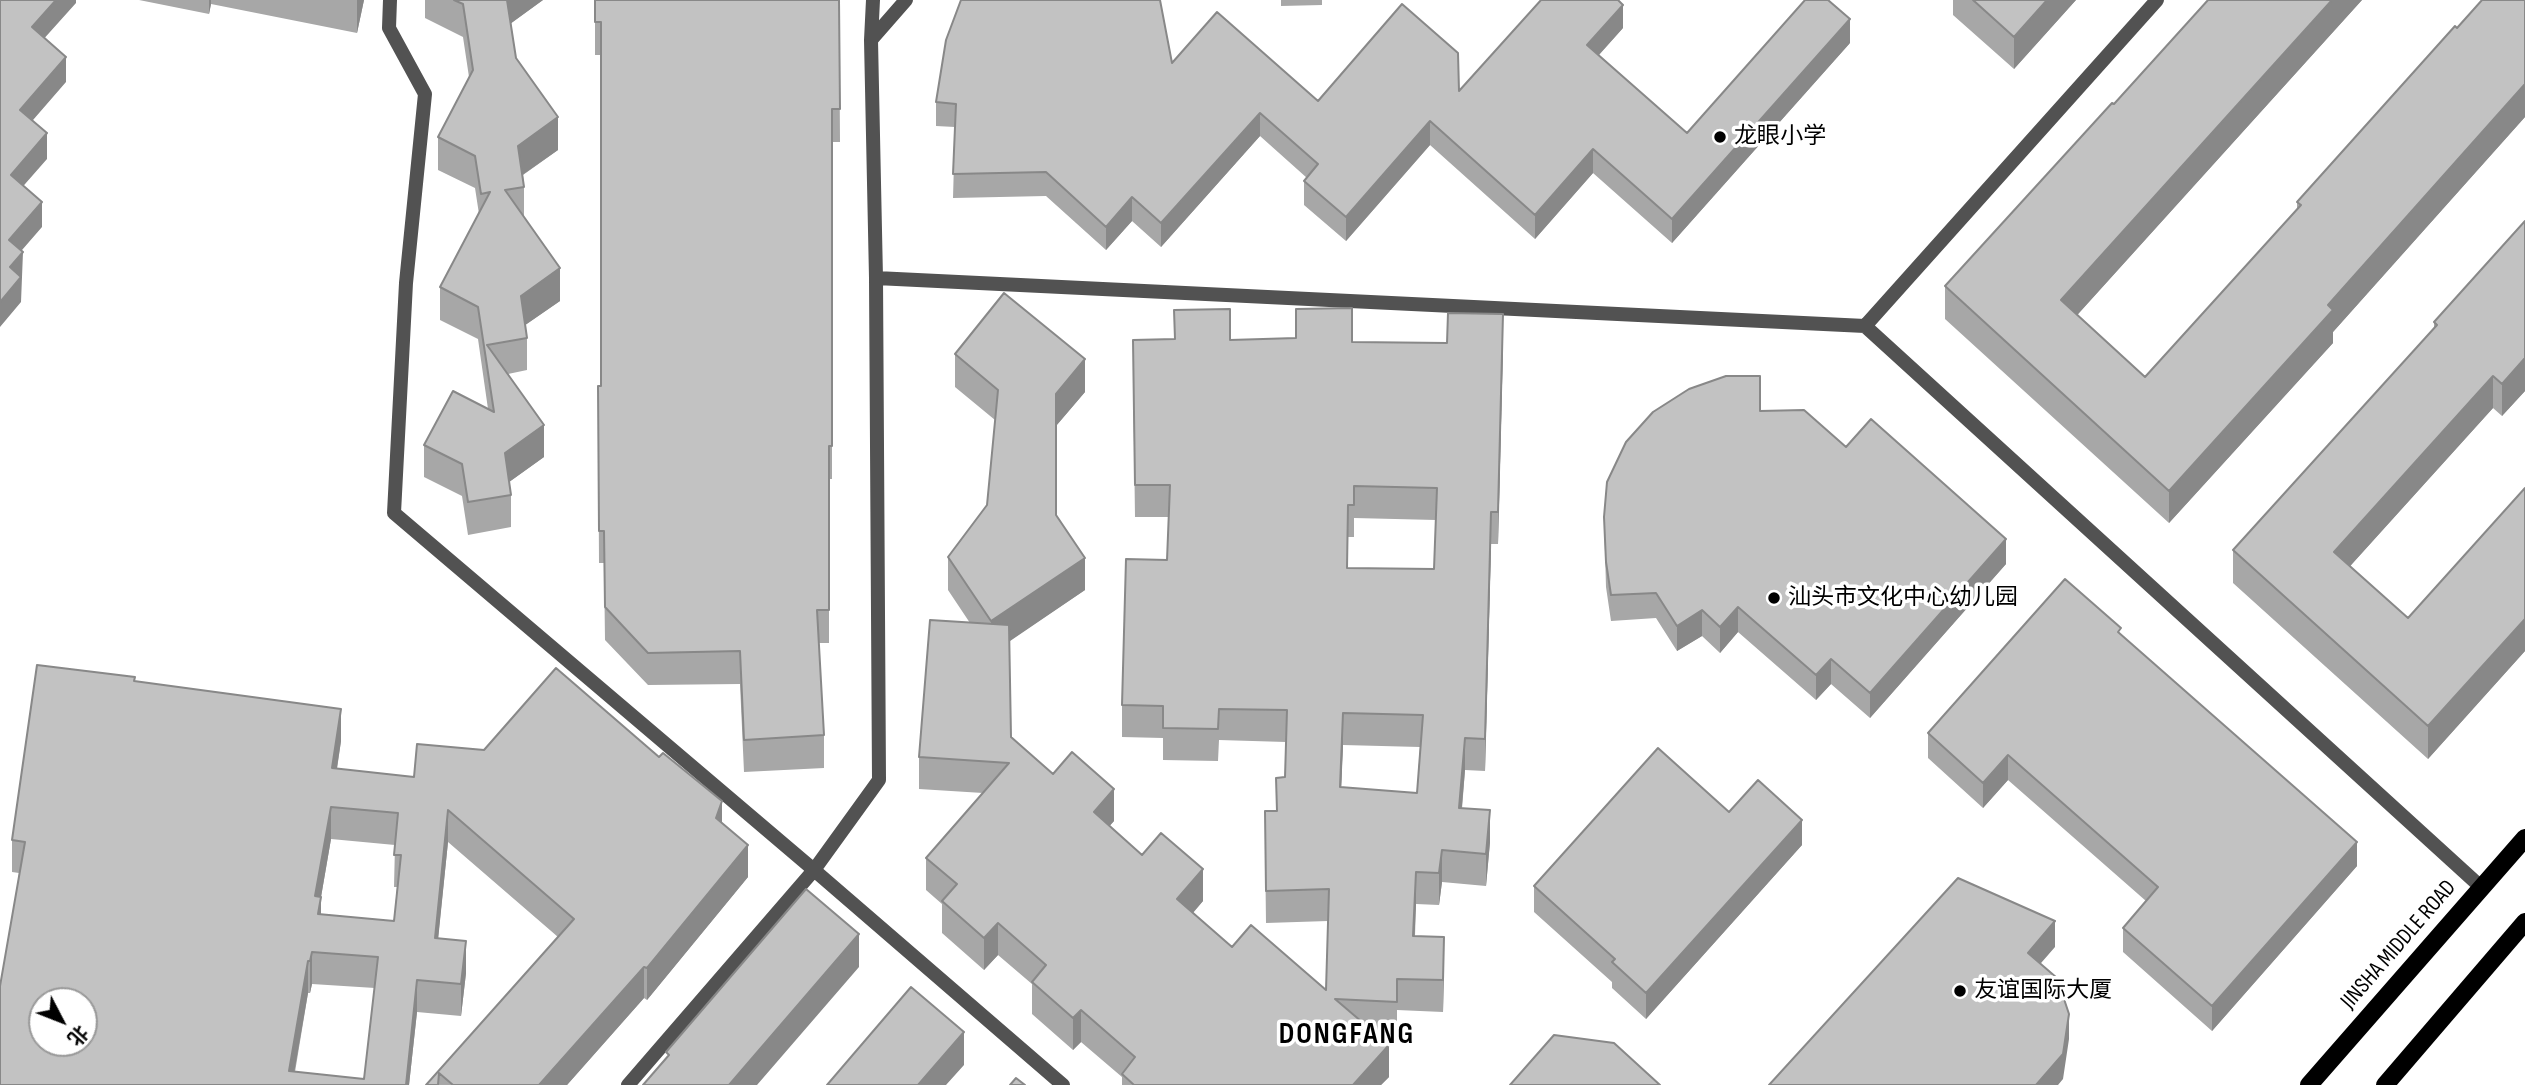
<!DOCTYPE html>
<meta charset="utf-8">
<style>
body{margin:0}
#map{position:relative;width:2525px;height:1085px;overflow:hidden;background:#fff;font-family:"Sofia Sans Condensed","Noto Sans SC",sans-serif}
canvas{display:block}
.north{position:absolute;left:28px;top:987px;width:70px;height:70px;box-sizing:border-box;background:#fff;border:2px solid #999;border-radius:50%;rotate:132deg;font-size:19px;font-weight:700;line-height:28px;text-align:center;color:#000}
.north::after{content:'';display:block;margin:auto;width:24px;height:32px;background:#000;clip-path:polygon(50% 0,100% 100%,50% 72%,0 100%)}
</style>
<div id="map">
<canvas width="2525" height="1085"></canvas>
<div class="north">北</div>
</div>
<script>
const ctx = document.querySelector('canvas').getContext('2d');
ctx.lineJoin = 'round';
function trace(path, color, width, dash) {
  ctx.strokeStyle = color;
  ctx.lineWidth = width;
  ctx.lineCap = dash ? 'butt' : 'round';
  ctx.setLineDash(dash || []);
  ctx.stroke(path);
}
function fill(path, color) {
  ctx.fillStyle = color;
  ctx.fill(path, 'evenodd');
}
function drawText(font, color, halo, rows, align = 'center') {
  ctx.font = font + ' "Sofia Sans Condensed","Noto Sans SC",sans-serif';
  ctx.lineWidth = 7;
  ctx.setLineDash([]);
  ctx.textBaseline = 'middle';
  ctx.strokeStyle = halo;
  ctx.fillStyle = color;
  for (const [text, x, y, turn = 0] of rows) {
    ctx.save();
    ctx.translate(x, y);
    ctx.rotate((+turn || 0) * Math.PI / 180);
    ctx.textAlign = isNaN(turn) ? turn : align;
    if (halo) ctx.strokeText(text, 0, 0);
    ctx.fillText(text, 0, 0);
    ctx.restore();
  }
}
trace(new Path2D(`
 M390 0 389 28 425 94 406 283 394 513 814 870 1063 1085
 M871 40 906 0
 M876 278 1865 326 2482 888
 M1865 326 2157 0
 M628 1085 814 870 879 780 876 278 871 40 873 0`), '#525252', 14);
trace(new Path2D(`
 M2309 1085 2525 838
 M2385 1085 2525 922`), '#000', 18);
fill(new Path2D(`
 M139 0H364L357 33 211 4 209 14Z
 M425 0H543L511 23 516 58 558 150 523 175 524 187V218L560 301 525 325 527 338V370L508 374 544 457 509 482 511 495V527L468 535 462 496 424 477V445L488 409 478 339 440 320V287L479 214 475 188 438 170V137L469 77 463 37 425 18Z
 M595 0H839L840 142H832V479H829V643H819L824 735V768L744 772 740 684 648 685 605 640 604 563H599L598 386H601V55H595Z
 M1281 0H1322V5L1281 6Z
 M1953 0H2076L2014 69 1953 15Z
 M2208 0H2362L2077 315 2145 377 2297 210V202L2457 28 2525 0V117L2333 332V343L2169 523 1945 319V286L2114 104Z
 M1623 28 1599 55 1687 133 1850 43 1672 243 1593 173 1535 239 1430 145 1346 241 1304 205V181L1307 178 1260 136 1161 247 1132 221 1106 250 1046 196 953 198 955 127 936 126V102L1172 63 1318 101 1459 91Z
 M2525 221V391L2502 416 2493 408 2350 566 2408 618 2525 488V651L2428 759 2233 583V550L2434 329V322Z
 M1230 340 1352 342 1503 346 1498 544H1491L1485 771 1465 770 1462 809 1490 842 1486 886 1442 882 1439 905 1416 904 1415 936 1444 968 1443 1012 1397 1010V1034L1375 1033 1389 1077 1381 1085H1122V1077L1081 1042 1073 1050 1032 1014V984L998 955 984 970 942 933V904L926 890V858L983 793 919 789V757L970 623 948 590V557L987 505 995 420 955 387V354L1085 392 1056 426V515L1085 590 1009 641 1011 737 1053 774 1114 821 1109 826 1142 855 1203 901 1193 913 1232 947 1326 990 1328 921 1266 923 1265 843 1276 811 1285 777 1286 742 1219 740 1218 761 1163 760V738L1122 737V705L1167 560 1169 517H1135L1133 372ZM1354 518 1436 520 1434 569 1348 568V537H1354ZM1343 745 1420 747 1417 793 1341 787Z
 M1760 411 1846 447 2006 564 1870 718 1831 684 1816 700 1738 632 1720 653 1702 636 1677 651 1656 618 1611 621 1606 587 1604 517Z
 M2121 636 2357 866 2212 1031 2123 952V928L2146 901 2008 780 1983 808 1928 758V733Z
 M135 681 341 741 337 769 722 823 748 877 647 1000 644 998 567 1085H426L558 937 448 842 438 938 466 973 461 1016 417 1012 409 1085H0L19 873 12 872V840ZM331 839 395 845 394 887H397L394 921 321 914V897ZM312 984 375 988 364 1079 295 1072 308 993H310Z
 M1729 812 1802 845 1646 1019 1612 988V982L1534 912V886Z`), '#a7a7a7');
fill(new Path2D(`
 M56 0H76V3L32 52V27Z
 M209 0H211V4L209 14Z
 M357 0H364L357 33Z
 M506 0H543L506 27Z
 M2047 0H2076L2014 69V37Z
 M2332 0H2362L2061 333V300Z
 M1623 5V28L1587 68V45Z
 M1850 19V43L1672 243V219Z
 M66 57V82L20 135V110Z
 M2525 84V117L2333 332V343L2169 523V491L2328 305Z
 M1260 113V136L1161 247V223Z
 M558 117V150L518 178V146Z
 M1430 121V145L1346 241V217Z
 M47 133V159L11 200V175Z
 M1593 149V173L1535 239V215Z
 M1132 197V221L1106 250V227Z
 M42 202V227L9 265V240Z
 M23 252 21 302 0 327V302L10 267Z
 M560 268V301L521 328V296Z
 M1503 314V346L1498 544V512Z
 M2525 358V391L2502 416V384Z
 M1085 359V392L1056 426V394Z
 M2493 376V408L2334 584V552Z
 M544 425V457L505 485V453Z
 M1491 512V544L1485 771V739Z
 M2006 539V564L1870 718V693Z
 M1085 558V590L991 654V621Z
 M1738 607V632L1720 653V627Z
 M1702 610V636L1677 651V626Z
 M2525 619V651L2428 759V726Z
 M1831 659V684L1816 700V675Z
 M341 709V741L332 800V768Z
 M1343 713V745L1340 819V787Z
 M1465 738V770L1459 840V808Z
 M2008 755V780L1983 808V783Z
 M1114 789V821L1094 844V812Z
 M722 801V833L716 818Z
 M331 807V839L321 897V928L315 896Z
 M448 810V842L435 970V938Z
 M1490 810V842L1486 886V854Z
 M1802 820V845L1646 1019V993Z
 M2357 842V866L2212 1031V1006Z
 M748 845V877L647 1000V968Z
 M1442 850V882L1439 905V873Z
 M1203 869V901L1177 931V899Z
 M1416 872V904L1413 968V936Z
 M2055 921V947L2028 978V953Z
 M998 923V955L984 970V938Z
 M859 934V967L757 1085H729Z
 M1444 937V968L1443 1012V980Z
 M466 941V973L461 1016V984Z
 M312 952V984L310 993V961Z
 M308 961V993L292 1085 289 1071Z
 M644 967V998L567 1085H539Z
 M417 980V1012L409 1085H406Z
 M1081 1010V1042L1073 1050V1018Z
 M2069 1014V1039L2063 1079 2058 1085H2036Z
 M964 1032V1065L946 1085H918Z
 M1389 1045V1077L1381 1085H1353Z`), '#888');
const building = new Path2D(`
 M0 0H56L32 27 66 57 20 110 47 133 11 175 42 202 9 240 23 252 10 267 21 277 0 302Z
 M454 0H507L516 58 558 117 518 146 524 187 505 190 560 268 521 296 527 338 487 345 544 425 505 453 511 495 468 502 462 464 424 445 453 391 494 412 478 307 440 287 490 192 481 194 475 156 438 137 473 70 463 4Z
 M595 0H839L840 109H832V446H829V610H817L824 735 744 740 740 651 648 653 605 607 604 531H599L598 386H601V22H595Z
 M961 0H1160L1172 63 1217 12 1318 101 1402 4 1458 53 1459 91 1541 0H1618L1623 5 1587 45 1687 133 1805 0H1828L1850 19 1672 219 1593 149 1535 215 1430 121 1346 217 1304 181 1318 164 1260 113 1161 223 1132 197 1106 227 1046 172 953 174 956 104 936 102 946 40Z
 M1973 0H2047L2014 37Z
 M2208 0H2332L2061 300 2145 377 2301 205 2297 202 2455 26 2457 28 2482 0H2525V84L2328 305 2333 310 2169 491 1945 286 2112 103 2114 104Z
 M2525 221V358L2502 384 2493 376 2334 552 2408 618 2525 488V619L2428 726 2233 550 2437 325 2434 322Z
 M1004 293 1085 359 1056 394V515L1085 558 991 621 948 557 987 505 998 390 955 354Z
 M1352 308V342L1447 343 1448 313 1503 314 1498 512H1491L1485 739 1465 738 1459 808 1490 810 1486 854 1442 850 1439 873 1416 872 1413 936 1444 937 1443 980 1397 979V1002L1335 999 1389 1045 1353 1085H1134L1122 1074 1135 1057 1081 1010 1073 1018 1032 982 1046 965 998 923 984 938 942 901 957 884 926 858 1009 763 919 757 930 620 1009 625 1011 737 1053 774 1072 752 1114 789 1094 812 1142 855 1161 833 1203 869 1177 899 1232 947 1251 925 1326 990 1329 889 1266 891 1265 811H1277L1276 778 1285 777 1287 710 1219 709 1218 729 1163 728V706L1122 705 1126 559 1167 560 1170 485H1135L1133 340 1175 339 1174 310 1230 309V340L1296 338V309ZM1354 486 1437 488 1434 569 1347 568 1348 505H1354ZM1343 713 1423 715 1417 793 1340 787Z
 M1726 376H1760V411L1804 410 1846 447 1871 419 2006 539 1870 693 1831 659 1816 675 1738 607 1720 627 1702 610 1677 626 1656 593 1611 595 1606 562 1604 517 1607 482 1626 442 1653 412 1689 389Z
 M2065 579 2121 628 2118 632 2357 842 2212 1006 2123 928 2158 887 2008 755 1983 783 1928 733Z
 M37 665 135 677 134 681 341 709 332 768 414 777 417 744 484 750 556 668 659 757 663 753 722 801 716 818 748 845 647 968 644 967 539 1085H453L439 1073 438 1085H426L574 919 448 810 435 938 466 941 461 984 417 980 406 1085H0V986L25 842 12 840ZM331 807 398 813 394 855H401L394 921 318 914 321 897 315 896ZM312 952 378 957 364 1079 289 1071 308 961H310ZM42 1001H84V1043H42Z
 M1658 748 1729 812 1758 780 1802 820 1646 993 1612 962 1615 959 1534 886Z
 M1958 878 2055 921 2028 953 2057 978 2069 1014 2063 1054 2036 1085H1769Z
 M806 889 859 934 729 1085H643L669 1055 666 1052Z
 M911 987 964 1032 918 1085H827Z
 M1554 1035 1614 1043 1660 1085H1510Z
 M1016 1078 1025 1085H1010Z`);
fill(building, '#c2c2c2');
trace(building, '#888', 2);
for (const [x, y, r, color] of [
 [1720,137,7,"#000"],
 [1774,598,7,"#000"],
 [1960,991,7,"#000"]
]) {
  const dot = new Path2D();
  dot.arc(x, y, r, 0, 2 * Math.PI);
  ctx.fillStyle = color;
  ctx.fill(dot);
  trace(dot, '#fff', 2.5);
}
drawText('23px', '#000', '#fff', [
 ["龙眼小学",1734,137],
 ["汕头市文化中心幼儿园",1788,598],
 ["友谊国际大厦",1974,991]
], 'left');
drawText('23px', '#000', '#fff', [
 ["JINSHA MIDDLE ROAD",2399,945,-49]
]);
ctx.letterSpacing = '2px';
drawText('bold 30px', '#000', '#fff', [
 ["DONGFANG",1347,1035]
]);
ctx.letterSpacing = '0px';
</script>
